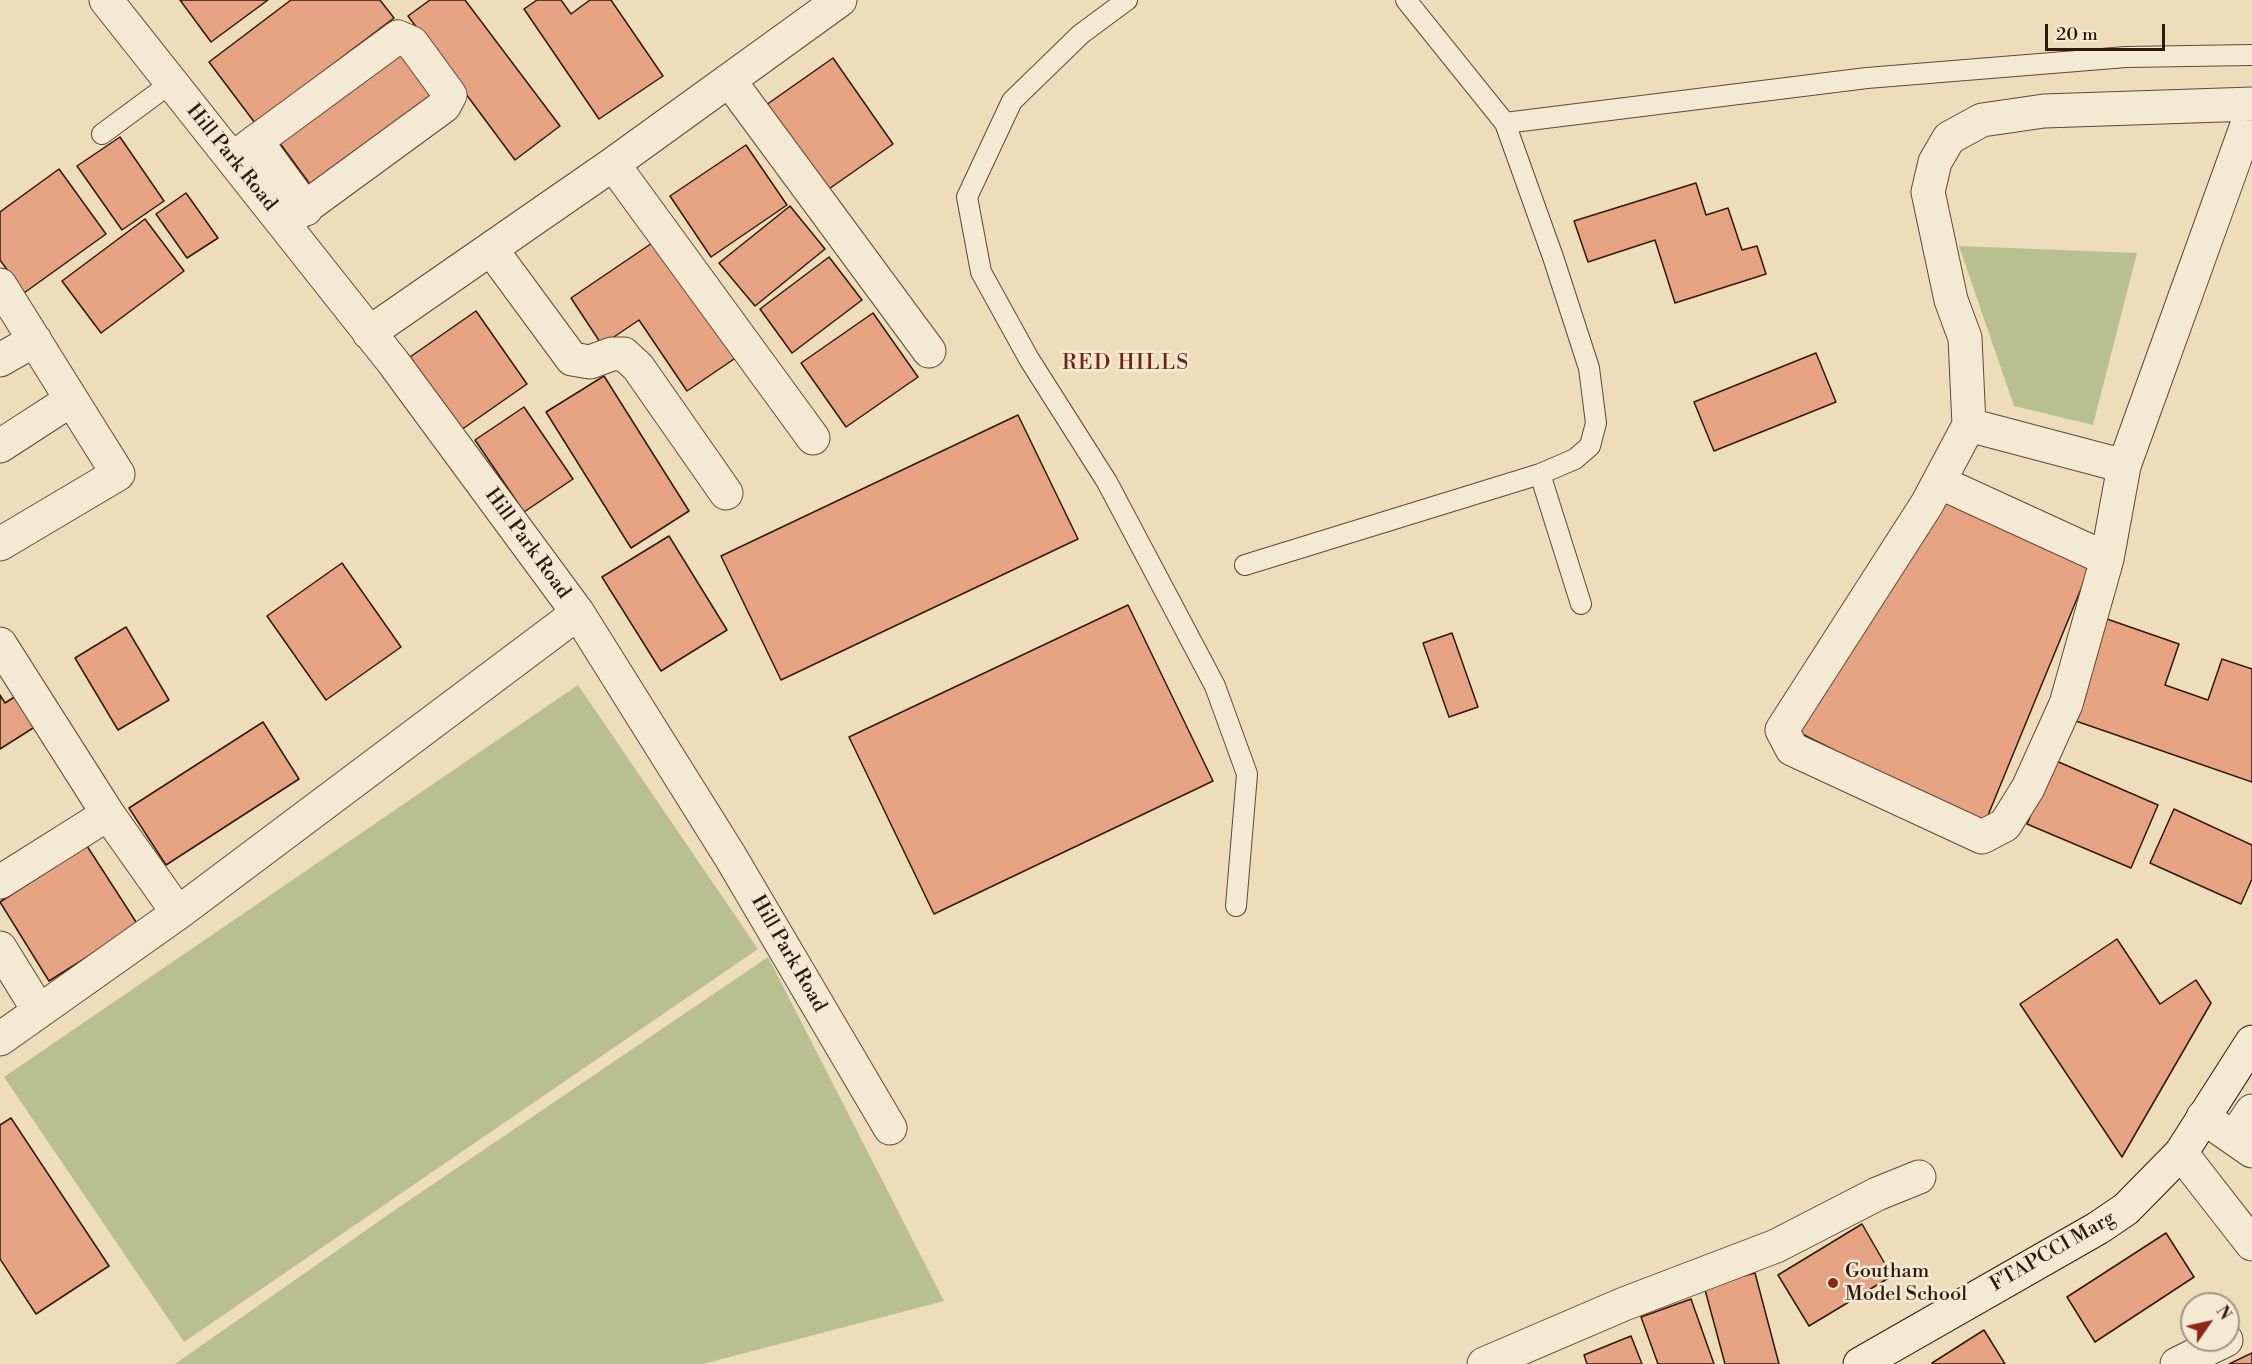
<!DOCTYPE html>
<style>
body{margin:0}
#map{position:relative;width:2252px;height:1364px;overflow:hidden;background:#eeddba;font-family:"Libre Bodoni",serif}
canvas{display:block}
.north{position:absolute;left:2180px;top:1292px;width:60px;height:60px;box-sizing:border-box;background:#f4e9d2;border:2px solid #a69682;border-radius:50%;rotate:56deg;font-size:16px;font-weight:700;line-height:24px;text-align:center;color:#30190b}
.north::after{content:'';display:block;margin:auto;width:21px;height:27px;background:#8f2418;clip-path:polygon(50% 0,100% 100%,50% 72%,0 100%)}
.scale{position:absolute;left:2045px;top:24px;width:120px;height:27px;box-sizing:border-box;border:3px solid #30190b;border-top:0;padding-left:8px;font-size:18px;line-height:21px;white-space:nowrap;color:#30190b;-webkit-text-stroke:4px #f4e9d2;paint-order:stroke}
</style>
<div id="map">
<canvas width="2252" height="1364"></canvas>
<div class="north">N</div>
<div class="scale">20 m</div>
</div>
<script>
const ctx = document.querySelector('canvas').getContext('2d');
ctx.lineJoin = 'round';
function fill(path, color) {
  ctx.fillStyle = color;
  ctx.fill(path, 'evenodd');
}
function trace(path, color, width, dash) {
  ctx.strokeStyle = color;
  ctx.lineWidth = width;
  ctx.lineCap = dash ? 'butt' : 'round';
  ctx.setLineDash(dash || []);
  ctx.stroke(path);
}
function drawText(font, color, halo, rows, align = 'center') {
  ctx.font = font + ' "Libre Bodoni",serif';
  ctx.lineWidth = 5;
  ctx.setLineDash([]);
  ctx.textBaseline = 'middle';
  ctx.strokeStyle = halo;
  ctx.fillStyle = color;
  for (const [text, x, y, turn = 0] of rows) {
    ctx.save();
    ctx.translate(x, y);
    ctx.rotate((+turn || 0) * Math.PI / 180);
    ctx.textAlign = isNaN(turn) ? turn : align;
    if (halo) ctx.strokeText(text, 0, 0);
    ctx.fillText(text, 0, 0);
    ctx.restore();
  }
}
fill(new Path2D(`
 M1959 246 2137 253 2093 425 2014 406Z
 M578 685 758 949 184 1342 4 1077Z
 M768 957 944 1301 703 1364H175L392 1212Z`), '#b9c08f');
const building = new Path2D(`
 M180 0H268L211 42Z
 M291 0H380L394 18 255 123 209 62Z
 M430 0H465L560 126 515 160 408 16Z
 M537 0H561L571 14 590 0H611L663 76 599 119 524 9Z
 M402 47 437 96 312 187 276 138Z
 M833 58 893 144 826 191 766 105Z
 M120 137 164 201 122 230 77 166Z
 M746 145 787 205 711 257 670 196Z
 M59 169 106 234 24 293 0 260V212Z
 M1696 183 1706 215 1728 208 1742 250 1757 246 1766 274 1675 303 1655 240 1588 262 1574 221Z
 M186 193 218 238 187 258 156 214Z
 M790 206 825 249 755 306 719 263Z
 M145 219 184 271 101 333 62 281Z
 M658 239 737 357 687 391 639 320 602 345 571 298Z
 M829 257 862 300 792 353 760 309Z
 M476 311 527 384 461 430 410 357Z
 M873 313 918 377 846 427 801 363Z
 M1816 353 1836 402 1714 451 1694 402Z
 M604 376 689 511 631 548 546 412Z
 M524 407 573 479 524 512 475 440Z
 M1018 415 1078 539 781 680 721 556Z
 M1949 490 2090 567 1984 825 1794 730Z
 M669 536 727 630 661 671 602 577Z
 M342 563 401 647 326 700 267 616Z
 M1128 605 1213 781 934 914 849 737Z
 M2104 618 2179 644 2165 685 2208 700 2222 659 2252 669V782L2070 719Z
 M126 627 169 700 118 730 75 658Z
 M1452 633 1478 707 1449 717 1423 643Z
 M22 692 41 723 0 749V695L5 703Z
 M263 722 299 779 166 865 129 808Z
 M2054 760 2158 805 2131 868 2027 824Z
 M2174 809 2252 845V879L2241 904 2150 863Z
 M87 846 138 925 49 981 0 902Z
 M2117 939 2160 1004 2196 980 2211 1003 2122 1157 2020 1004Z
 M11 1118 109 1266 36 1314 0 1259V1125Z
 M1862 1224 1892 1276 1809 1326 1778 1275Z
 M2166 1233 2194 1277 2095 1342 2067 1297Z
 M1755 1273 1779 1364H1725L1704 1286Z
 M1691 1299 1714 1364H1658L1641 1317Z
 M1984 1330 2005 1364H1933L1932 1363Z
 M1631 1336 1642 1364H1587L1584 1355Z
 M2252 1353V1364H2229Z`);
fill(building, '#e6a382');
trace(building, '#30190b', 1.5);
const lane = new Path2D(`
 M1127 0 1081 34 1012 101 967 197 981 272 1029 359 1107 482 1215 686 1247 774 1236 906
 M1505 123 1867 78 2126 57 2252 55
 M102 134 171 83
 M1540 474 1581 604
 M1245 565 1540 474 1575 459 1590 446 1596 423 1589 368 1553 257 1505 123 1406 0`);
const street = new Path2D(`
 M106 0 393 362 578 613 730 856 890 1128
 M729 80 929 351
 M2252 104 2044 111 1982 120 1949 138 1935 162 1928 192 1951 300 1965 338 1969 425 1927 504 1782 730 1792 749 1982 837 2005 825 2028 788 2066 704 2107 559 2124 466 2252 111
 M256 141 306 209
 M232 159 398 37 412 43 450 95 444 106 284 223
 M613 164 813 438
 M491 249 572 359 590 362 612 354H624L638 367 726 493
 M0 285 118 474 0 544
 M369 333 613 164 840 0
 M0 360 35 340
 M1969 425 2124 466
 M0 446 71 400
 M1939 482 2107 559
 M0 644 108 814 178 913
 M0 882 108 814
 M0 948 39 1011
 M0 1039 178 913 578 613
 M2203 1117 2252 1151
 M2234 1138 2252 1111
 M2181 1153 2252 1244
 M1484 1364 1624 1304 1776 1246 1877 1194 1919 1177
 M2177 1364 2226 1340`);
const secondary = new Path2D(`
 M1860 1364 2098 1228 2126 1209 2181 1153 2252 1042`);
trace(lane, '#604a37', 22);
trace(street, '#604a37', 35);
trace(secondary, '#30190b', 35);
trace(lane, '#f4e9d2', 20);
trace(street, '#f4e9d2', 33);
trace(secondary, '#f4e9d2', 33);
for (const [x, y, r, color] of [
 [1833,1283,6,"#8f2418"]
]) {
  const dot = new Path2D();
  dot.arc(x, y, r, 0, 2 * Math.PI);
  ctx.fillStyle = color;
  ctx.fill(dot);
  trace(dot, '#f4e9d2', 2);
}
drawText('20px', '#30190b', '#f4e9d2', [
 ["Hill Park Road",231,158,51],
 ["Hill Park Road",527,544,54],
 ["Hill Park Road",788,954,60],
 ["FTAPCCI Marg",2053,1252,-30]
]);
drawText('20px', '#30190b', '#f4e9d2', [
 ["Goutham",1845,1272],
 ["Model School",1845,1295]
], 'left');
ctx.letterSpacing = '1.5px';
drawText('21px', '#7a1f14', '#f4e9d2', [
 ["RED HILLS",1126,364]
]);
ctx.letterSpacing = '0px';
</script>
